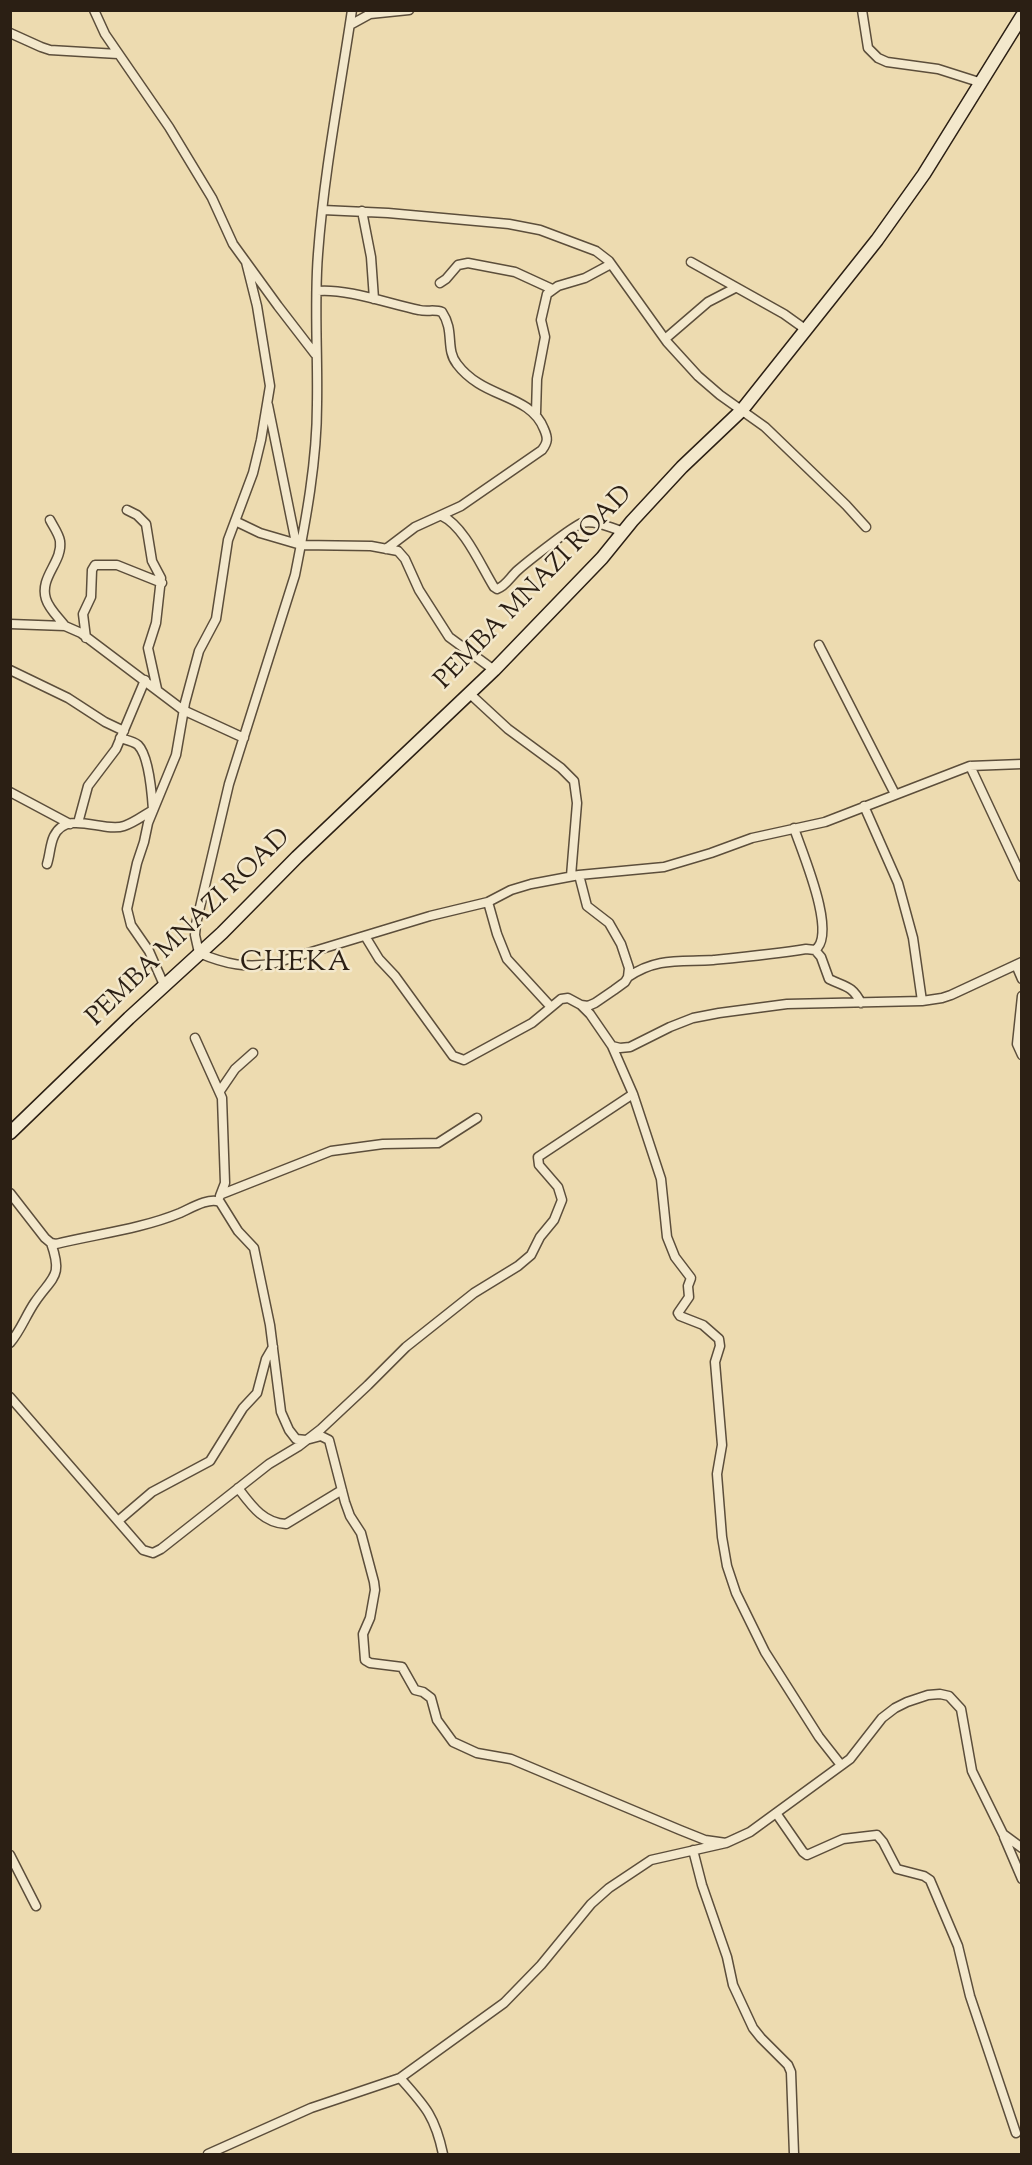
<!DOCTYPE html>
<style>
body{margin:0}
#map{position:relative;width:1032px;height:2165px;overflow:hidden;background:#eddbb0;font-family:"Sorts Mill Goudy",serif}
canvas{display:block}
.frame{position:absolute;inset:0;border:12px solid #2b1f14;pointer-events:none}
</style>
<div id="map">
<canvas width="1032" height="2165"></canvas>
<div class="frame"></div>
</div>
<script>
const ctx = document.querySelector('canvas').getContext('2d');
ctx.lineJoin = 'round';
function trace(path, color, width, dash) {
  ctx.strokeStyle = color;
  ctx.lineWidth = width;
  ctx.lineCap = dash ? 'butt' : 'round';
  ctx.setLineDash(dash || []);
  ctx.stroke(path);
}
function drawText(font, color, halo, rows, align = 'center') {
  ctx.font = font + ' "Sorts Mill Goudy",serif';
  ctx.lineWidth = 5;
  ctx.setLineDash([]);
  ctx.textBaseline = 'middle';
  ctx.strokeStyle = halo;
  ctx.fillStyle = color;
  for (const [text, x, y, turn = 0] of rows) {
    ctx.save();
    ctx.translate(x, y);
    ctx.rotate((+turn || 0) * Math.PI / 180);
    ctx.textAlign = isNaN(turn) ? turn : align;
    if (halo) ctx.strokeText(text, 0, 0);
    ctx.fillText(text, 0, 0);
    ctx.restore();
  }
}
const street = new Path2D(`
 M94 10 105 34 169 127 212 198 233 244 278 306 315 354
 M352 10C340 91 324 172 318 254 314 304 318 354 317 404 317 461 306 520 295 575L229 784 196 924 195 935 199 953C225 964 248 969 275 963L430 916 488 902 511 890 531 884 579 875 664 867 711 853 752 838 825 822 970 766 1022 764
 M862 10 868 48 878 58 887 62 938 69 982 83
 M350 25 370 14 409 10
 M10 33 41 47 50 50 118 54
 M323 210 388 213 509 224 540 230 596 251 609 261 667 342 698 376 720 395 765 427 846 505 866 527
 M362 211 371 257 374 299
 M691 262 784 314 805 329
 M440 283 446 279 458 265 468 263 515 272 552 289
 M317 291C346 288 390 304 419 310 427 312 435 309 442 312 455 331 445 349 457 364 463 372 470 378 478 383 501 398 533 401 544 429 548 438 548 442 542 450L461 506 415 527 386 549
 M665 339 708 302 735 288
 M268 405 296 543
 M536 413 537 379 545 337 541 320 547 294 558 286 585 278 611 264
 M127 510 137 515 146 524 152 561 161 578 156 623 148 648 157 689
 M442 516C464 526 481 566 494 587L497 589C506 586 510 577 518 570 527 562 573 526 582 523 595 520 612 528 624 532
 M50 520C53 526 59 534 60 541 63 562 39 577 46 599 49 609 59 618 65 626
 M235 521 260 533 301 545 371 546 398 551 405 559 419 590 449 637 494 670
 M10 624 65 626 81 633 183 710 244 738
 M86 638 83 614 91 597 92 570 95 565H117L162 583
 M819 645 895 794
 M10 670 68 698 105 722 124 731
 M469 693 508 729 561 768 574 781 577 803 571 876
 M970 766 1022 877
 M10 792 70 824
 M864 806 898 883 913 938 922 1001
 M78 823 88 786 116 749 145 680
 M794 828C801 850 838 934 815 950
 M47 864C50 855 50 844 54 836 67 809 103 833 124 826 134 823 144 815 153 810 152 795 149 756 138 745 133 741 126 740 120 738
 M488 902 497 934 507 959 551 1007
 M365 936 379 959 395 976 453 1056 464 1060 532 1023 561 999 568 998 581 1005 588 1006 595 1003 614 990 625 982 628 977 629 968 621 944 609 923 587 906 579 875
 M1016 965 1022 979
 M628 977C657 957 681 962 713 960 744 957 776 954 806 949L815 950 821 957 829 979C845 987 852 985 861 1003
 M164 985 149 951 131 925 127 909 137 863 144 842 148 823 176 755 185 703 199 651 216 619 228 540 253 473 261 440 270 386 257 306 246 262
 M1022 996 1017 1044 1022 1055
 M581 1005 590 1014 612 1046 620 1048 630 1047 670 1027 693 1018 719 1013 787 1004 922 1001 942 998 951 995 1022 962
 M195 1038 222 1098 225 1183 220 1196
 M220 1091 235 1069 253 1053
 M633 1094 661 1179 667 1237 675 1257 691 1278 688 1286 689 1297 678 1313 680 1316 703 1325 719 1339 720 1346 715 1362 722 1445 717 1474 722 1537 727 1566 736 1593 765 1652 819 1737 841 1765
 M10 1193 45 1238 51 1243 56 1244C97 1234 141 1229 180 1213 191 1208 209 1197 220 1202L238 1231 254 1248 270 1325 281 1412 289 1430 296 1439 306 1440 321 1436 329 1440 345 1502 350 1516 361 1533 374 1582 375 1590 370 1618 363 1634 365 1660 370 1663 402 1667 415 1690 423 1692 431 1698 437 1720 453 1742 477 1753 511 1759 680 1830 705 1840 726 1843
 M222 1194 331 1151 383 1144 438 1143 477 1118
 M10 1343C21 1330 26 1315 35 1302 53 1276 63 1277 51 1243
 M10 1397 143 1550 153 1553 161 1549 269 1464 299 1446 321 1429 368 1385 406 1347 474 1293 518 1266 531 1255 540 1237 554 1220 562 1200 558 1187 539 1165 538 1157 633 1094 612 1046
 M238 1488C251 1505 263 1523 286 1524L342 1490
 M118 1521 152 1492 210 1461 243 1408 257 1393 266 1359 273 1347
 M776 1813 803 1852 807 1855 843 1839 877 1835 883 1842 897 1869 924 1876 930 1880 958 1946 970 1996 1016 2133
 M1004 1837 1022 1879
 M693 1850 702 1885 727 1957 733 1985 753 2028 761 2038 788 2065 791 2072 794 2154
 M10 1855 36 1906
 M400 2078C425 2106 435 2116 443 2154
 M208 2154 311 2108 400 2078 504 2003 541 1965 591 1904 609 1888 651 1860 726 1843 750 1832 850 1759 882 1718 895 1708 907 1702 928 1695 940 1694 949 1696 961 1709 972 1771 1003 1834 1022 1848`);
const secondary = new Path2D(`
 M10 1133 129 1018 222 933 297 857 494 670 602 558 632 521 682 467 742 410 877 240 924 174 1022 16`);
trace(street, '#5c4e3b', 11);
trace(secondary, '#2b1f14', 15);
trace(street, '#f3e8cc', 8);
trace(secondary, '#f3e8cc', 12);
drawText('26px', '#2b1f14', '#f3e8cc', [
 ["PEMBA MNAZI ROAD",535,589,-46],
 ["PEMBA MNAZI ROAD",190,929,-44]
]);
ctx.letterSpacing = '1.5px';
drawText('28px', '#2b1f14', '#f3e8cc', [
 ["CHEKA",296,965]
]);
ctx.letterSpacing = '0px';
</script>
